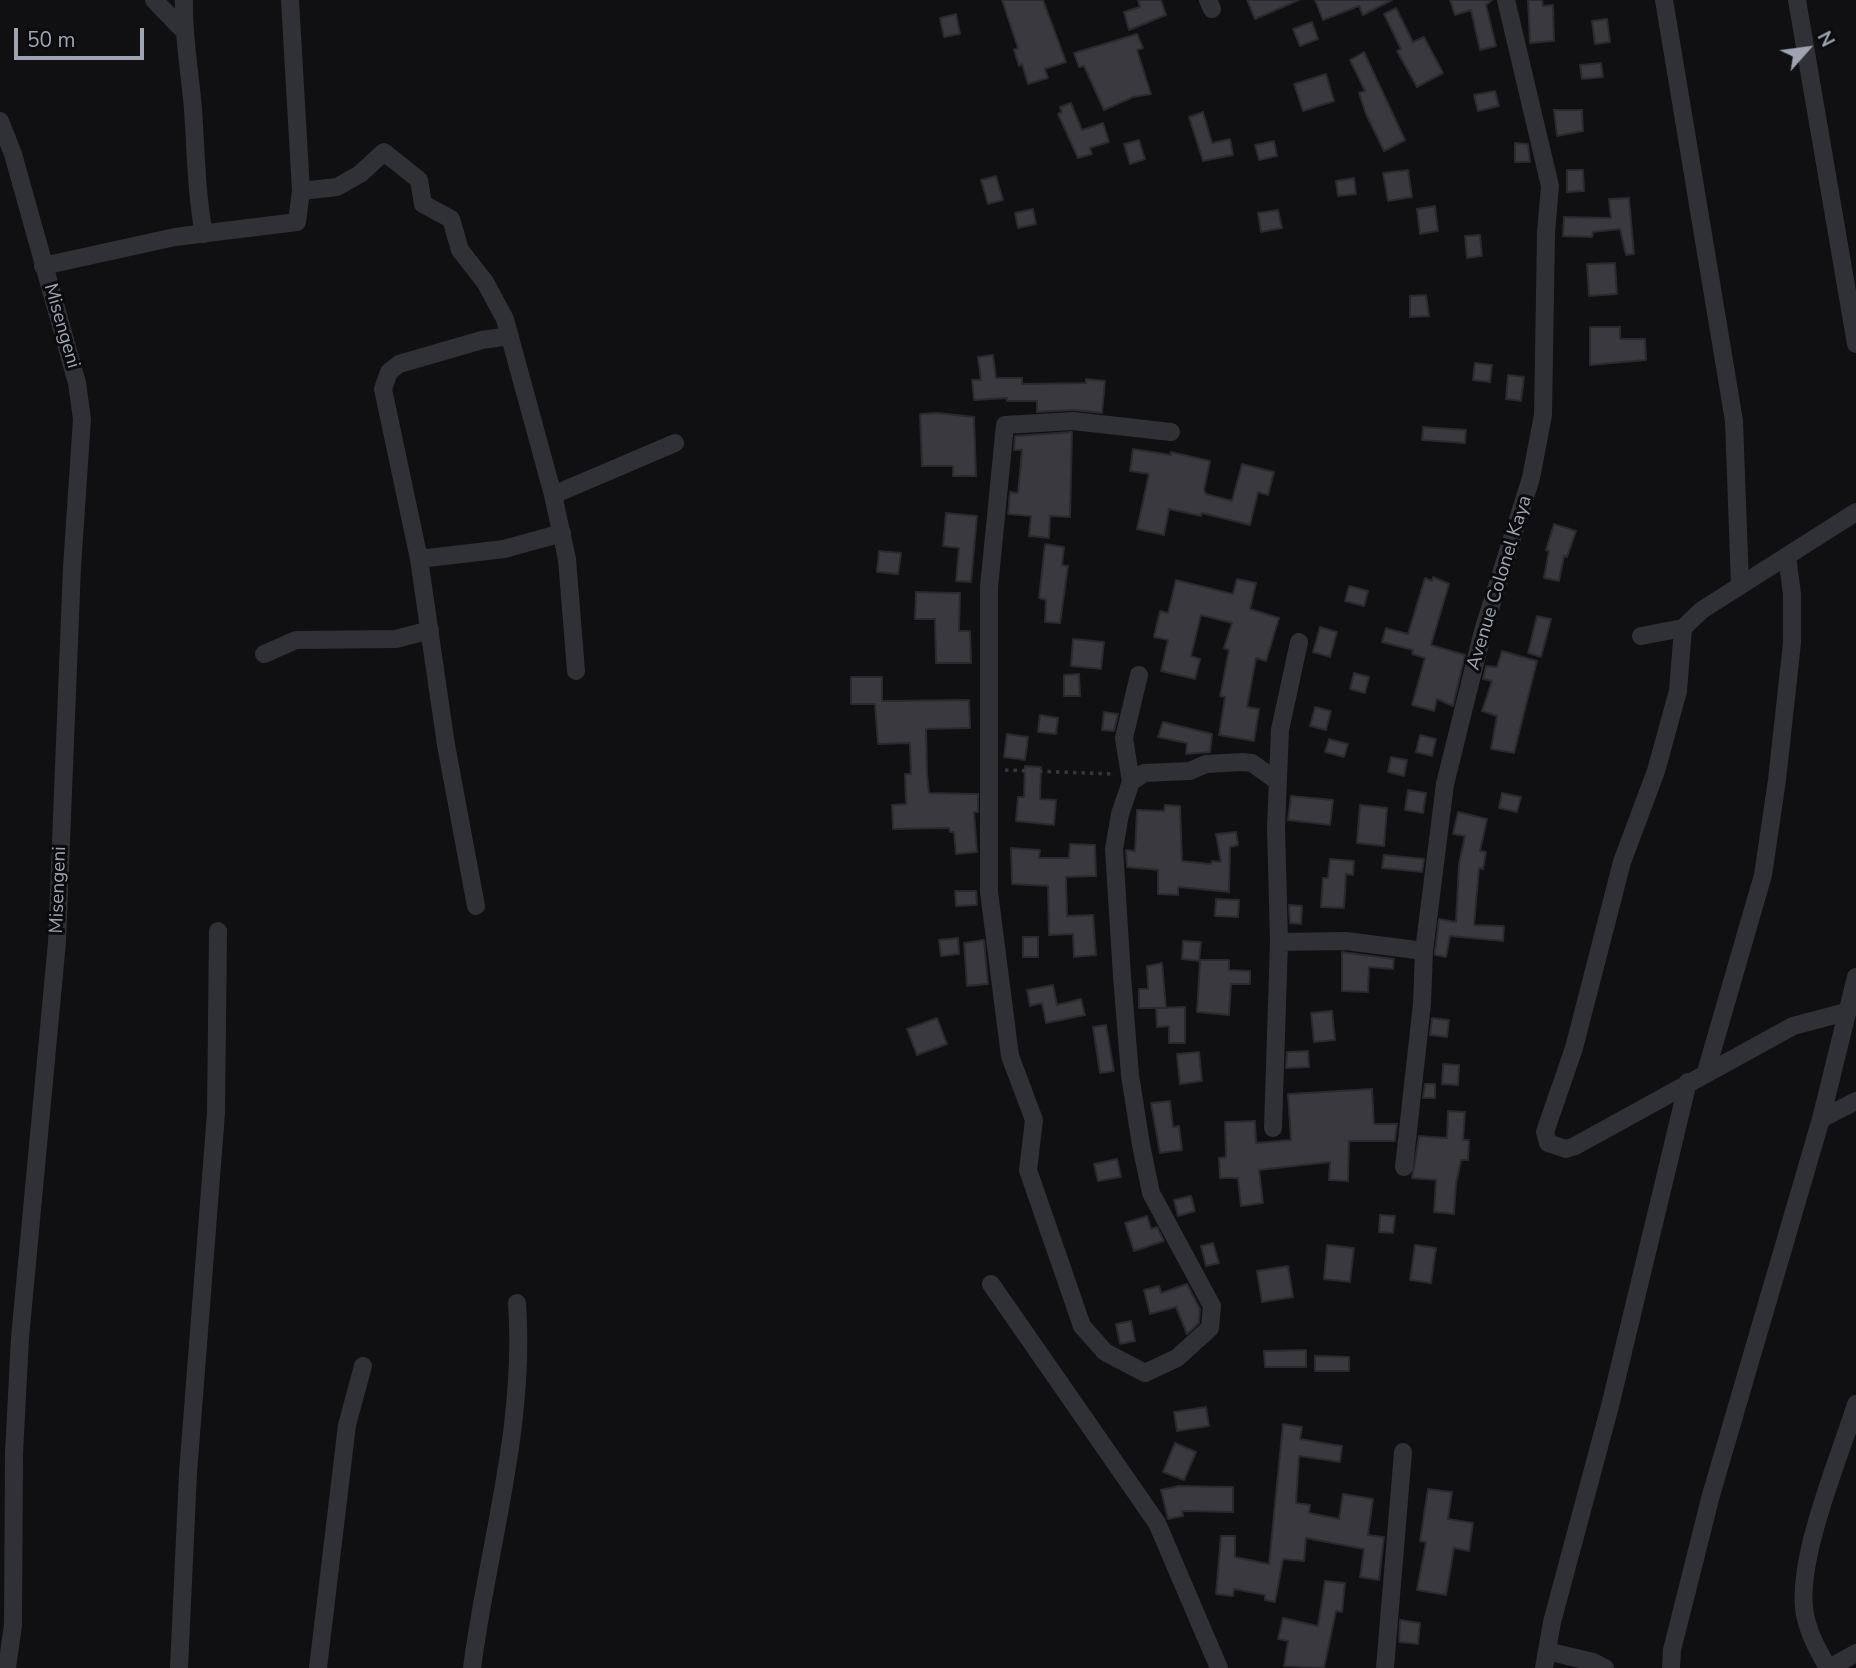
<!DOCTYPE html>
<style>
body{margin:0}
#map{position:relative;width:1856px;height:1668px;overflow:hidden;background:#100f11;font-family:"Nunito Sans",sans-serif}
canvas{display:block}
.north{position:absolute;left:1772px;top:14px;width:70px;height:70px;-webkit-text-stroke:5px #0b0a0c;paint-order:stroke;rotate:62deg;font-size:19px;font-weight:700;line-height:28px;text-align:center;color:#9fa4b3}
.north::after{content:'';display:block;margin:auto;width:24px;height:32px;background:#9fa4b3;clip-path:polygon(50% 0,100% 100%,50% 72%,0 100%)}
.scale{position:absolute;left:14px;top:28px;width:130px;height:32px;box-sizing:border-box;border:4px solid #9fa4b3;border-top:0;padding-left:9px;font-size:21px;line-height:24px;white-space:nowrap;color:#9fa4b3;-webkit-text-stroke:5px #0b0a0c;paint-order:stroke}
</style>
<div id="map">
<canvas width="1856" height="1668"></canvas>
<div class="north">N</div>
<div class="scale">50 m</div>
</div>
<script>
const ctx = document.querySelector('canvas').getContext('2d');
ctx.lineJoin = 'round';
function fill(path, color) {
  ctx.fillStyle = color;
  ctx.fill(path, 'evenodd');
}
function trace(path, color, width, dash) {
  ctx.strokeStyle = color;
  ctx.lineWidth = width;
  ctx.lineCap = dash ? 'butt' : 'round';
  ctx.setLineDash(dash || []);
  ctx.stroke(path);
}
function drawText(font, color, halo, rows, align = 'center') {
  ctx.font = font + ' "Nunito Sans",sans-serif';
  ctx.lineWidth = 6;
  ctx.setLineDash([]);
  ctx.textBaseline = 'middle';
  ctx.strokeStyle = halo;
  ctx.fillStyle = color;
  for (const [text, x, y, turn = 0] of rows) {
    ctx.save();
    ctx.translate(x, y);
    ctx.rotate((+turn || 0) * Math.PI / 180);
    ctx.textAlign = isNaN(turn) ? turn : align;
    if (halo) ctx.strokeText(text, 0, 0);
    ctx.fillText(text, 0, 0);
    ctx.restore();
  }
}
const building = new Path2D(`
 M1002 0H1043L1066 62 1045 69 1048 78 1028 84 1022 64 1019 66 1014 50 1018 48Z
 M1138 0H1161L1166 15 1129 30 1124 12 1140 7Z
 M1247 0H1299L1255 19Z
 M1315 0H1392L1363 15 1359 6 1323 20Z
 M1450 0H1492L1486 5 1496 46 1480 50 1471 10 1455 15Z
 M1528 0H1542L1543 6 1553 5 1554 41 1530 43Z
 M1396 8 1413 42 1424 37 1443 73 1417 87 1397 51 1401 49 1384 14Z
 M956 14 960 34 944 37 940 18Z
 M1607 19 1610 42 1595 44 1592 21Z
 M1312 22 1318 39 1300 46 1293 29Z
 M1137 34 1143 48 1137 50 1151 94 1133 97 1104 110 1084 66 1079 67 1074 53Z
 M1364 52 1405 140 1384 151 1366 114 1359 93 1365 91 1350 60Z
 M1601 63 1603 77 1582 79 1580 65Z
 M1326 74 1334 101 1303 111 1294 84Z
 M1495 91 1499 106 1478 111 1474 95Z
 M1071 103 1082 130 1103 123 1109 142 1090 148 1092 154 1078 158 1058 114 1062 112 1060 107Z
 M1554 110H1582L1583 131 1557 136Z
 M1203 112 1212 143 1230 139 1233 155 1203 161 1189 117Z
 M1139 140 1145 159 1130 164 1124 144Z
 M1274 141 1277 156 1259 160 1255 145Z
 M1515 143 1528 144 1530 162H1515Z
 M1408 170 1412 197 1388 201 1383 173Z
 M1567 170H1583L1584 191 1567 192Z
 M996 176 1003 200 988 204 981 180Z
 M1354 178 1356 194 1338 196 1336 181Z
 M1629 198 1634 254 1626 255 1620 229 1593 232 1592 237 1563 236 1564 217 1611 218 1609 199Z
 M1435 206 1438 231 1420 234 1417 209Z
 M1033 209 1036 224 1018 228 1015 213Z
 M1278 210 1282 228 1261 232 1258 213Z
 M1480 235 1482 256 1467 258 1465 236Z
 M1615 263 1617 294 1589 296 1587 264Z
 M1426 295 1429 316 1410 317V296Z
 M1590 327H1620V339H1645L1646 360 1590 365Z
 M993 355 996 378H1022V384L1086 383V379L1105 381 1102 413 1073 410 1037 412V401H1007V398L974 400 972 380H981L978 357Z
 M1475 363 1492 365 1490 382 1473 380Z
 M1508 375 1524 377 1521 401 1506 399Z
 M938 413 974 417 976 476H953V466H922L920 414Z
 M1423 427 1466 430 1465 443 1422 440Z
 M1072 432 1070 517 1050 516 1049 538 1029 536 1031 516 1008 514 1010 492 1018 493 1022 450H1014L1015 436Z
 M1133 449 1171 455V452L1210 461 1204 490 1206 494 1232 501 1242 464 1274 472 1268 495 1258 492 1250 525 1202 513 1201 516 1169 509 1164 535 1137 529 1149 474 1130 471Z
 M946 513 977 516 971 582 956 581 959 548 943 546Z
 M1554 524 1576 531 1567 557 1564 556 1559 581 1544 578 1549 551 1546 550Z
 M1045 544 1064 547 1062 565 1068 566 1060 623 1045 622 1046 600 1039 598Z
 M879 551 901 553 898 574 877 572Z
 M1433 577 1449 584 1431 645 1465 655 1453 706 1437 699 1434 711 1412 705 1425 658 1412 654 1413 650 1382 642 1386 628 1408 634 1425 578 1432 581Z
 M1237 579 1256 583 1250 609 1279 618 1266 661 1256 658 1247 707 1259 709 1254 741 1219 735 1225 697 1220 696 1229 650 1224 648 1232 623 1201 615 1191 656 1200 659 1195 679 1161 671 1168 640 1154 637 1160 611 1168 613 1176 580 1233 594Z
 M1349 586 1368 591 1364 606 1345 601Z
 M916 592 960 593 959 631H970L971 663H936L935 619H915Z
 M1537 616 1551 619 1541 657 1528 653Z
 M1320 627 1337 632 1330 657 1313 652Z
 M1073 639 1104 642 1101 669 1071 666Z
 M1502 651 1537 661 1514 753 1491 749 1497 716 1482 711 1492 681 1483 679 1486 666 1497 667Z
 M1354 673 1369 677 1365 693 1350 689Z
 M1079 674 1080 696H1064V675Z
 M851 677H882V701L969 700 970 728 926 729 927 774 929 793 978 794V812H974L977 852 956 854 954 832H950L949 828 893 829 892 805 906 804 905 774H911L910 743 878 744 875 704H851Z
 M1315 707 1331 711 1326 730 1310 726Z
 M1104 712 1118 714 1114 731 1102 730Z
 M1040 715 1058 718 1056 734 1038 732Z
 M1163 722 1212 734 1210 752 1186 754 1187 743 1158 737Z
 M1007 734 1028 737 1025 760 1004 757Z
 M1420 735 1436 739 1432 756 1416 752Z
 M1329 739 1348 744 1344 757 1325 752Z
 M1391 757 1407 760 1404 776 1388 772Z
 M1025 766 1041 767 1040 799 1056 800 1054 825 1016 821 1018 797H1024Z
 M1408 790 1426 793 1423 813 1405 810Z
 M1502 793 1521 797 1517 812 1499 808Z
 M1291 796 1333 800 1330 825 1288 820Z
 M1165 805 1180 806 1182 861 1211 864 1212 861 1221 862 1216 834 1236 832 1238 845 1230 847 1229 892 1178 887V895L1158 894V870L1127 867 1126 850 1135 851 1137 810 1164 811Z
 M1360 805 1387 808 1384 846 1357 843Z
 M1458 812 1487 819 1480 851 1486 852 1483 869 1479 868 1474 925 1504 926 1503 941 1450 936 1446 957 1435 955V952L1439 919 1456 922 1459 864 1465 836 1453 834Z
 M1070 844 1095 845 1096 876 1066 877 1067 916 1093 915 1096 955 1074 957 1073 934 1049 935 1048 886 1012 884 1011 848 1040 850 1039 858H1069Z
 M1384 855 1424 859 1422 872 1382 868Z
 M1330 859 1354 861 1353 875 1346 874 1344 908 1321 907 1323 878H1328Z
 M955 891H976L977 905 956 906Z
 M1216 899 1239 900 1238 917 1215 916Z
 M1289 905 1302 906 1301 924 1290 923Z
 M1023 937H1038V957H1023Z
 M958 938 959 954 941 956 939 940Z
 M984 940 988 984 967 986 964 943Z
 M1183 941 1201 942 1199 961 1182 959Z
 M1342 952 1394 959 1393 969 1369 967 1368 992 1342 991Z
 M1200 960H1229V970L1250 971V984H1231L1229 1015 1197 1012Z
 M1162 963 1166 1008H1139V989H1148L1147 966Z
 M1053 985 1057 1005 1081 999 1085 1015 1046 1023 1042 1003 1030 1006 1027 990Z
 M1185 1007V1043H1169V1026L1157 1027 1156 1008Z
 M1332 1011 1335 1040 1314 1042 1311 1013Z
 M937 1018 947 1044 917 1055 907 1029Z
 M1432 1018 1449 1020 1447 1037 1430 1035Z
 M1106 1025 1114 1071 1100 1073 1093 1027Z
 M1308 1051 1309 1067 1286 1068 1287 1052Z
 M1199 1052 1202 1081 1180 1084 1177 1054Z
 M1443 1064 1459 1065 1458 1085 1442 1084Z
 M1425 1084H1435V1098H1423Z
 M1372 1089 1374 1124H1397L1395 1141H1349L1348 1181 1329 1180 1330 1162 1259 1170 1263 1203 1241 1206 1238 1178H1220L1219 1158 1226 1157 1225 1122 1255 1121 1256 1143 1291 1140 1288 1094Z
 M1170 1101 1173 1127 1179 1126 1182 1150 1160 1153 1151 1103Z
 M1448 1111 1465 1112 1463 1140H1469L1468 1160H1461L1456 1184 1454 1214 1434 1212 1436 1180 1412 1178 1419 1136 1447 1138Z
 M1117 1159 1121 1177 1098 1181 1094 1164Z
 M1191 1196 1195 1211 1178 1216 1174 1200Z
 M1380 1215 1395 1216 1393 1233 1379 1232Z
 M1147 1216 1151 1229 1157 1227 1164 1241 1134 1251 1125 1223Z
 M1213 1243 1219 1263 1206 1266 1201 1246Z
 M1327 1245 1354 1248 1350 1282 1324 1279Z
 M1415 1245 1436 1248 1431 1283 1410 1280Z
 M1288 1266 1293 1297 1262 1302 1257 1271Z
 M1187 1284 1200 1309 1199 1323 1187 1334 1176 1307 1150 1314 1144 1290 1159 1286 1161 1293Z
 M1131 1321 1135 1341 1120 1344 1116 1324Z
 M1306 1350V1367H1265L1264 1351Z
 M1315 1356 1349 1357V1371H1315Z
 M1206 1407 1209 1426 1177 1431 1174 1412Z
 M1283 1424 1302 1427 1300 1439 1342 1446 1340 1462 1299 1456 1296 1503 1310 1505 1309 1513 1339 1519 1343 1494 1373 1499 1368 1535 1384 1537 1379 1580 1360 1577 1364 1549 1306 1538 1304 1561 1283 1559 1275 1602 1265 1600V1595L1234 1589 1233 1596 1216 1594 1221 1536H1235V1557L1269 1564Z
 M1175 1443 1196 1452 1184 1480 1163 1472Z
 M1179 1486 1233 1487V1512L1182 1511 1183 1516 1168 1519 1161 1490Z
 M1428 1489 1452 1492 1448 1519 1473 1523 1469 1551 1454 1548 1446 1595 1417 1590 1426 1542 1420 1541Z
 M1325 1581 1345 1583 1342 1612 1336 1611 1324 1668 1284 1666 1288 1641 1278 1639 1283 1618 1318 1626Z
 M1400 1620 1420 1623 1418 1644 1399 1642Z`);
fill(building, '#39393f');
trace(building, '#2a292d', 2);
trace(new Path2D(`
 M1005 770 1113 774`), '#36373d', 3.5, [3.5, 5]);
trace(new Path2D(`
 M154 0 183 30
 M184 0C183 37 190 72 193 109 196 151 196 192 204 234
 M1208 0 1212 9
 M1664 0 1734 421 1740 585
 M1797 0 1856 344
 M0 121 13 154 77 383 82 419 72 567 57 942 20 1338 14 1453 13 1625 7 1668
 M301 191 337 187 360 174 384 152 419 180 423 204 451 219 460 250 485 282 505 319 553 495 675 443
 M43 266 175 237 297 222 301 191 290 0
 M1171 432 1073 421 1005 425 989 587V892L1010 1056 1034 1120 1028 1170 1082 1326 1105 1352 1145 1373 1177 1358 1210 1328 1212 1306 1151 1193 1141 1145 1130 1075 1122 976 1114 849 1120 814 1131 782 1144 773 1190 771 1206 764 1242 762 1252 763 1277 781
 M553 495 567 559 576 671
 M419 559 504 549 562 533
 M1683 628 1678 691 1656 771 1622 862 1574 1048 1545 1132 1548 1143 1566 1149 1575 1146 1793 1026 1846 1012
 M1641 636 1683 628 1702 610 1856 512
 M264 654 296 640 396 639 430 630
 M1131 782 1124 738 1139 675
 M476 906 446 745 419 559 383 389 389 372 399 364 482 340 510 336
 M1279 942 1346 941 1424 951
 M1706 1072 1763 875 1777 780 1792 643V594L1787 556
 M1821 1119 1856 1101
 M1273 1128 1279 942 1276 827 1280 730 1299 642
 M1404 1167 1422 1004 1424 951 1445 784 1483 631 1531 478 1543 415 1546 233 1550 186 1506 0
 M991 1284 1157 1523 1219 1668
 M1547 1651 1593 1662 1605 1668
 M179 1668 188 1473 216 1113 218 931
 M318 1668 347 1425 363 1366
 M472 1668C488 1546 526 1427 517 1303
 M1385 1668 1403 1452
 M1544 1668 1552 1622 1610 1406 1688 1082
 M1671 1668 1672 1650 1711 1495 1821 1119 1856 977
 M1828 1668C1819 1652 1810 1636 1806 1619 1792 1567 1840 1457 1856 1404
 M1829 1668 1856 1653`), '#303136', 18);
drawText('19px', '#9fa4b3', '#0b0a0c', [
 ["Misengeni",61,326,74],
 ["Avenue Colonel Kaya",1500,583,-73],
 ["Misengeni",59,890,-88]
]);
</script>
